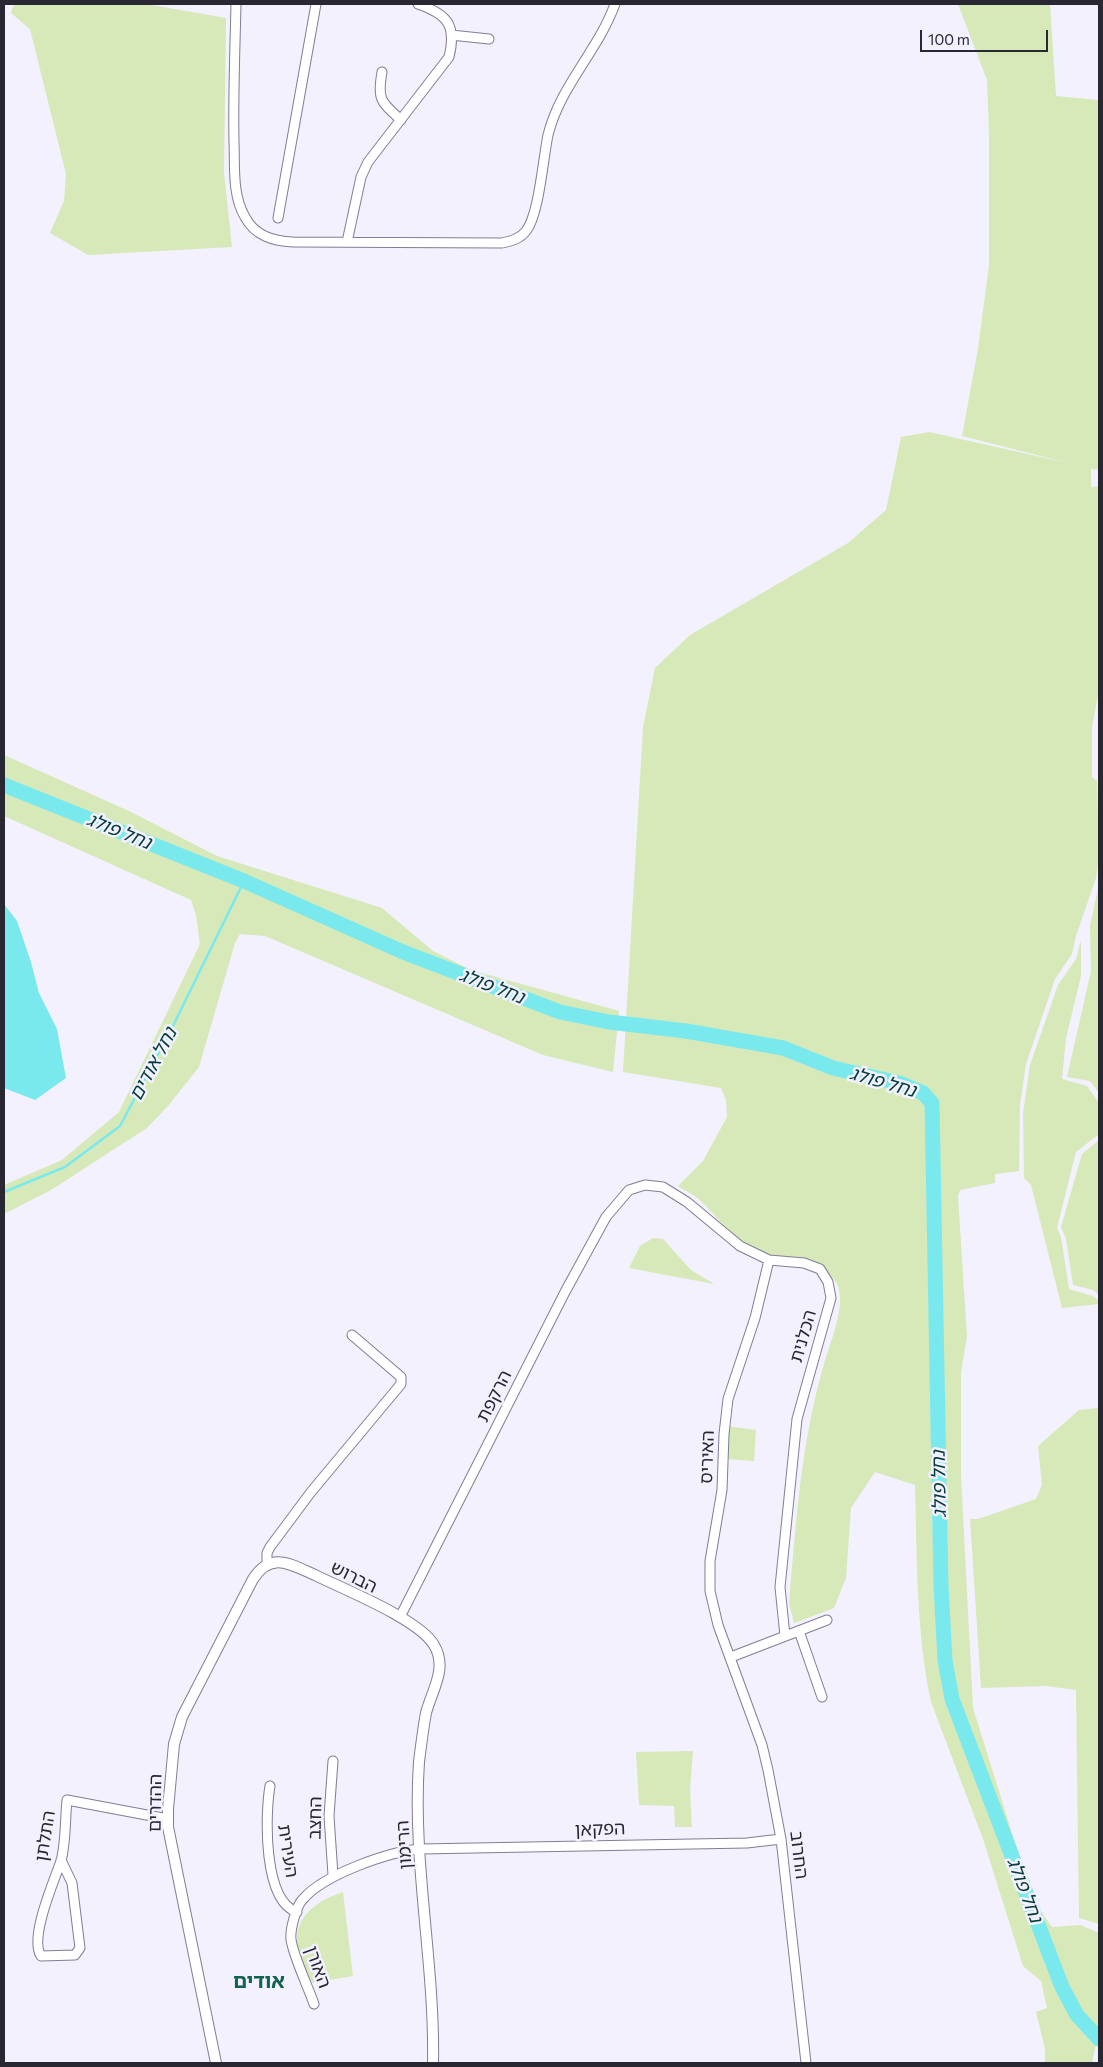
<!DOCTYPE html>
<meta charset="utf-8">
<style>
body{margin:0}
#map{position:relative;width:1103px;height:2067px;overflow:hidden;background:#f2f1fd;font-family:Commissioner,sans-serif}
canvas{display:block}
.frame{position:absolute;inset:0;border:5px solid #292732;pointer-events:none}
.scale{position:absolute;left:920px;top:30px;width:128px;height:22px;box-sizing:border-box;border:2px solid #292732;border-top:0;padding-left:6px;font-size:15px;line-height:18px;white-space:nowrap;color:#292732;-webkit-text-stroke:4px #f2f1fd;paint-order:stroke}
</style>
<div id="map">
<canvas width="1103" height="2067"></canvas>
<div class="frame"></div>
<div class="scale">100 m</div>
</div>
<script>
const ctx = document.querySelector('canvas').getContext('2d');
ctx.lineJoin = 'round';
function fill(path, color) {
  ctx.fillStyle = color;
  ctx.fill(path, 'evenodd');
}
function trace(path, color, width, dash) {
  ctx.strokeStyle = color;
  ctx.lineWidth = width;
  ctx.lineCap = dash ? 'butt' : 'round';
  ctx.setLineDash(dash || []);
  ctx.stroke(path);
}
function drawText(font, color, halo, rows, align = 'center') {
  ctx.font = font + ' Commissioner,"Noto Sans Hebrew",sans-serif';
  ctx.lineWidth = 5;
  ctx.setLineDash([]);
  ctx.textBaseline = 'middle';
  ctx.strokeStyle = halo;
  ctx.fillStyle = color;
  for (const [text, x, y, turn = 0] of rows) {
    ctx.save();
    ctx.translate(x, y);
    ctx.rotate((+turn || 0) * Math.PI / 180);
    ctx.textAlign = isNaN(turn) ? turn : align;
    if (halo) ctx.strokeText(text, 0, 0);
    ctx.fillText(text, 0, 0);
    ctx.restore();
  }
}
fill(new Path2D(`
 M14 4H146L226 18 224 173 232 247 88 255 50 233 64 201 66 174 30 29 11 13Z
 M958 4H1050L1056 96 1099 100V470L1091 469V487L1099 486V690L1092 727V777L1097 781 1099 855 1096 878 1076 936 1072 954 1055 979 1026 1064 1020 1105 1019 1171 995 1174V1183L960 1190 958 1196 967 1336 961 1373V1476L973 1708 1033 1900 1052 1927 1080 1925 1099 1933V2030L1092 2063H1045V2049L1036 2012 1047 2008 1041 1981 1023 1966 983 1839 931 1702C916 1632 917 1557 915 1485L875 1472 851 1508 846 1578 834 1608 794 1623 789 1603C796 1523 801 1442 824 1364 830 1342 847 1305 837 1284 826 1262 793 1265 773 1258 742 1248 724 1225 703 1203 696 1196 686 1191 678 1186L703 1161 727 1117 726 1100 721 1088 623 1072 643 727 655 668 690 635 848 543 886 510 901 437 929 432 1068 463 962 436 978 349 989 265V133L987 80Z
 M4 755 129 811 217 856 382 908 433 951 471 970 619 1011 613 1072 543 1055 265 936 240 934 235 943 199 1067 168 1106 147 1128 51 1190 4 1214V1185L62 1160 119 1112 200 944 196 915 191 900 4 816Z
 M1099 884V1093L1090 1081 1067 1077 1091 971 1090 926Z
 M1081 940V976L1066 1038 1062 1079 1087 1086 1099 1103V1134L1076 1152 1057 1228 1061 1237 1069 1289 1093 1296 1099 1301V1304L1062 1308 1031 1185 1024 1178 1023 1113 1030 1065 1058 985 1076 959Z
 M1099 1140V1295L1093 1290 1073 1285 1066 1239 1061 1227 1082 1154Z
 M653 1238 663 1239 691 1270 714 1284 629 1268 640 1246Z
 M1099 1408V1924L1079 1918 1076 1690 1046 1686 981 1688 970 1519H978L1036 1499 1042 1485 1038 1446 1079 1410Z
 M727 1426 756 1430 754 1461 727 1459Z
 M693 1751 690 1790 692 1827H675L674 1806 639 1805 636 1752Z
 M343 1892 353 1976 312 1983C307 1970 297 1952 297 1938 298 1912 322 1899 343 1892Z`), '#d7e9b9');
fill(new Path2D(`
 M4 904 17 921 31 962 39 993 57 1029 66 1078 35 1100 4 1088Z`), '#7ae9ee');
trace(new Path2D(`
 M4 1192 65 1167 120 1126 171 1030 244 881`), '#7ae9ee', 2.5);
trace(new Path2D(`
 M4 785 244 881 403 952 560 1012 609 1022 686 1031 783 1048 833 1068 899 1083 923 1093 932 1103 941 1586 945 1660 952 1699 1062 1987 1077 2015 1099 2039`), '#7ae9ee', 15);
const minor = new Path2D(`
 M236 4C235 50 233 96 234 142 235 166 232 195 245 217 255 236 273 241 293 242L502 243C511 241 520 239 526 231 539 215 543 159 548 135 560 86 598 51 615 4
 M451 35 489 39
 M382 72C377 100 381 102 401 120
 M278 218 316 4
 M347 242 361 177 368 162 449 57C457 25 447 14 418 4
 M769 1260 755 1318 728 1399 724 1434 722 1490 710 1561V1591L718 1625 762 1745 768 1770 781 1839 806 2063
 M267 1563V1553L270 1547 311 1492 401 1384V1377L352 1335
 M400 1617 565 1292 606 1217 629 1190 645 1185 663 1187 687 1202 740 1246 769 1260 804 1263 820 1269 828 1282 831 1298 797 1419 780 1587 785 1636
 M799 1631 822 1697
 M731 1657 827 1620
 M270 1786C265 1815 263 1901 297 1912
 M61 1860 72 1883 80 1948 75 1955 41 1956C29 1938 54 1881 61 1861 66 1842 65 1819 67 1800L168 1819
 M333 1875 329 1816 333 1761
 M314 2004C309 1989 292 1953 291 1939 290 1930 296 1906 303 1899 325 1874 388 1852 420 1849L747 1843 781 1839`);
const tertiary = new Path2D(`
 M216 2063 168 1827V1809L174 1744 182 1717 253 1579C271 1551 290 1564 315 1575 343 1589 419 1619 434 1645 448 1668 432 1690 426 1713 423 1729 421 1746 419 1762 412 1862 435 1963 433 2063`);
trace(minor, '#817d97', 11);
trace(tertiary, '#817d97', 12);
trace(minor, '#fff', 9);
trace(tertiary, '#fff', 10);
drawText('18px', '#292732', '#f2f1fd', [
 ["הכלנית",803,1336,-74],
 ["הרקפת",494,1396,-63],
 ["האיריס",707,1457,-88],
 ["הברוש",354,1577,26],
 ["ההדרים",155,1803,-89],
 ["החצב",315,1818,-89],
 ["הפקאן",600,1829,-2],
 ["התלתן",45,1836,-81],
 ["הרימון",404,1845,-94],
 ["העירית",288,1851,81],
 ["החרוב",799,1855,83],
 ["האורן",318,1967,70]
]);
drawText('italic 19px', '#043c3e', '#f2f1fd', [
 ["נחל פולג",119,831,22],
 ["נחל פולג",492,986,21],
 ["נחל אודים",153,1064,-62],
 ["נחל פולג",883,1082,16],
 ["נחל פולג",939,1484,-91],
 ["נחל פולג",1025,1890,69]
]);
drawText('bold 20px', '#11624e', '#f2f1fd', [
 ["אודים",259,1981]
]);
</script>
